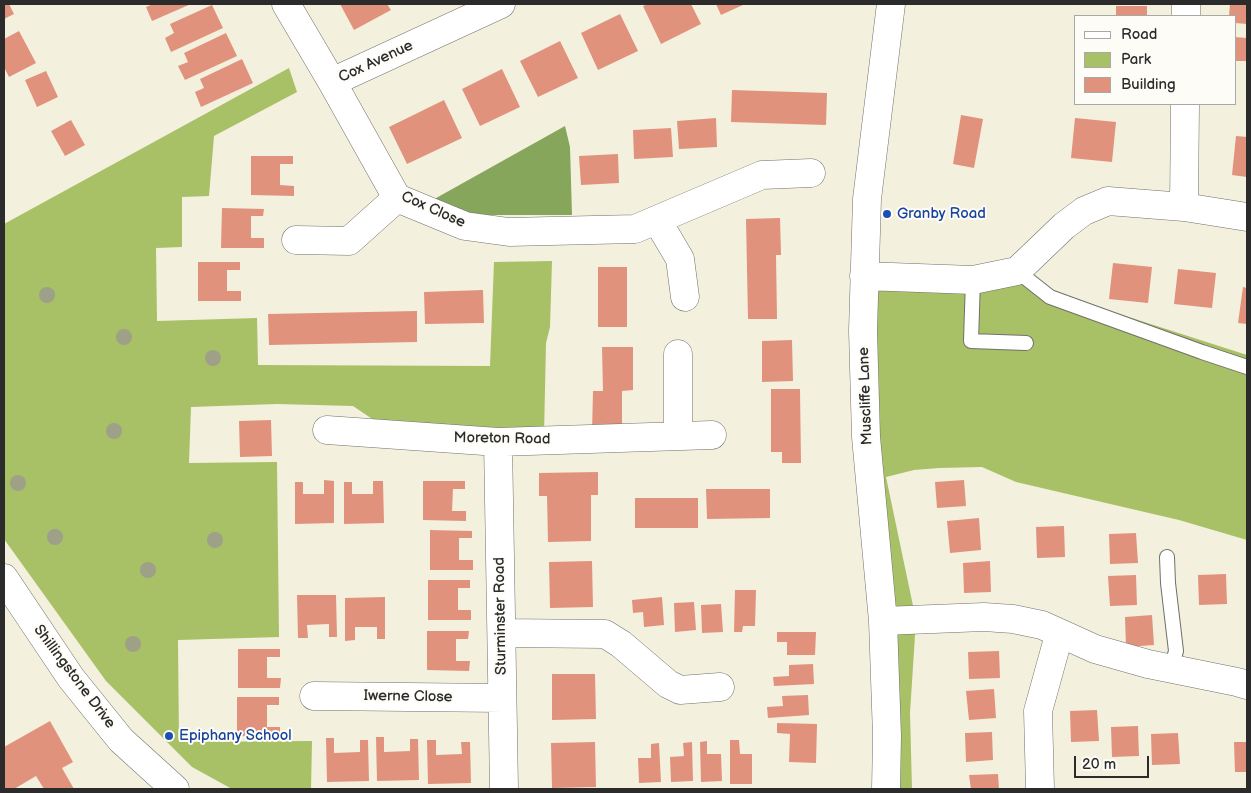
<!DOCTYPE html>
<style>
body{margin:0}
#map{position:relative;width:1251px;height:793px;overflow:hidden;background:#f4f0de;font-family:"Balsamiq Sans",sans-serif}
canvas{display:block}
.frame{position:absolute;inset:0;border:5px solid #2b2b2b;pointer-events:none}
.legend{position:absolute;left:1074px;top:15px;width:162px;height:90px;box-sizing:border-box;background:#fdfcf7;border:1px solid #a9a8a5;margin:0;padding:6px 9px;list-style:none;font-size:15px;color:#2b2b2b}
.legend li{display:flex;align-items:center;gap:10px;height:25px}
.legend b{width:25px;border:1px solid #a9a8a5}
.scale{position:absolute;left:1074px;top:756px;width:75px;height:22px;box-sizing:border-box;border:2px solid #2b2b2b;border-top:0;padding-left:6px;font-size:15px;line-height:18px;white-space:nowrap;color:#2b2b2b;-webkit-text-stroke:4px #fdfcf7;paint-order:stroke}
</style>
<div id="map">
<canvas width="1251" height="793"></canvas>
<div class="frame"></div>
<ul class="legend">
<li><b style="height:6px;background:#fff"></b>Road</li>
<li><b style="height:14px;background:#a8c066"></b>Park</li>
<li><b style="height:14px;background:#e1927d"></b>Building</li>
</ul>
<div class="scale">20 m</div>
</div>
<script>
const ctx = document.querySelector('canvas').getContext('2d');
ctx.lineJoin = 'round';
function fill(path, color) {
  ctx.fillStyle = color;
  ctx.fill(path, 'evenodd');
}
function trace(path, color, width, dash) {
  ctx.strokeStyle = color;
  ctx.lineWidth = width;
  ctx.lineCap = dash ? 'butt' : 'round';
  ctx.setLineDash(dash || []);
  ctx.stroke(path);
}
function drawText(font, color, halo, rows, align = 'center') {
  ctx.font = font + ' "Balsamiq Sans",sans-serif';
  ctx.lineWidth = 4;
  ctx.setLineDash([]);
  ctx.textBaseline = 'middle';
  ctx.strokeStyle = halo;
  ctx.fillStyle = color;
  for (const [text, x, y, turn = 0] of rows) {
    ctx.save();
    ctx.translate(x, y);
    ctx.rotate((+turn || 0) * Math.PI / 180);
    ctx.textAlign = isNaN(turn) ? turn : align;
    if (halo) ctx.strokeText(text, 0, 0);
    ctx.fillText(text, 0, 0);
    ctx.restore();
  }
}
fill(new Path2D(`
 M289 68 297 92 214 136 209 196 182 197V247L156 248 157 321 257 318 258 365 490 366 494 262 552 261 550 327 546 343 544 435 393 433 353 406 277 404 191 407 189 463 277 462 279 637 178 640 179 742 312 741 311 789H232L192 767 106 681 4 539V224Z
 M1017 271 1050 297 1110 311 1247 355V540L1179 520 1016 482 982 467 939 468 914 470 886 477 916 620 910 713 912 789H886L864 276Z`), '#a8c066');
fill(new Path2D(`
 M565 126 570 147 572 215H468L429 202Z`), '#86a65b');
fill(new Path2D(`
 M4 4H9L14 14 4 19Z
 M153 4H191L152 21 146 7Z
 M340 4H387L391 10 354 30Z
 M649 4H691L701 24 661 44 643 6Z
 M716 4H745L721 15Z
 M1230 4H1247V24L1235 23V16H1229Z
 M212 5 223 28 171 52 165 38 174 33 170 24Z
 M1116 6H1147V16H1116Z
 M620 14 638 51 598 70 581 33Z
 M19 31 36 63 9 77 4 67V39Z
 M226 33 237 56 185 80 178 66 188 62 184 53Z
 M1235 37 1247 38V61H1235Z
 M560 41 578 78 538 97 520 61Z
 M242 59 253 83 201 107 195 92 204 88 200 79Z
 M502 69 520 107 480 126 462 89Z
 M46 71 58 97 37 107 25 80Z
 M732 90 827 93 826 125 731 122Z
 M444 100 462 138 407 164 389 127Z
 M961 115 983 119 974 168 953 164Z
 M716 118 717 147 679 149 677 121Z
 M1075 118 1116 122 1112 162 1071 158Z
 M71 120 85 145 65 156 51 131Z
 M671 128 673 157 634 159 633 130Z
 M1236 136 1247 137V177L1232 175Z
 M618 154 619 183 581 185 579 156Z
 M251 156H293V164H280V185L294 186V196L251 195Z
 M222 208 264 209 263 216H251V238H264V248H221Z
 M780 218 781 255H776L777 319H748L746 219Z
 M198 262H240V270H227V291H241V301H198Z
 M1113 263 1152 267 1148 303 1109 299Z
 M598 267H627V327H598Z
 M1178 269 1216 273 1212 308 1174 304Z
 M1243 287 1247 288V324L1238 323Z
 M483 290 484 323 425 324 424 292Z
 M417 311V342L269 345 268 314Z
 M792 340 793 381 762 382V341Z
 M602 347H633V390L622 391V433L592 432 593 391H603Z
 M771 389H800L801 463H782V452H771Z
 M271 420 272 456 240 457 239 421Z
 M598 472V495H591V541L548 542 547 496H539V473Z
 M324 480 334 481V523L295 524V482H303V494H324Z
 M964 480 966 506 937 508 935 482Z
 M373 481H383L384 523 344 524V482H352V494H373Z
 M423 481H465V489H453L452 511H466V521L423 520Z
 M706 489H770V518L707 519Z
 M635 498H698V528H635Z
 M979 518 981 550 950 553 947 521Z
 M1064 526 1065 557 1037 558 1036 527Z
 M430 530 472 531V538H459V560H473V570H430Z
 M1136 533 1138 563 1110 564 1109 534Z
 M592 561 593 607 550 608 549 562Z
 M990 561 991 592 964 593 963 563Z
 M1226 574 1227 604 1199 605 1198 575Z
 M1136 575 1137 605 1110 606 1108 576Z
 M428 580H470V588H458V610H471V620H428Z
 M735 590H756L755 626H743L742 632H734Z
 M297 595H336L337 637H329V624L307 625 308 638H298Z
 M385 597V639H377V627H355V640L345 641V598Z
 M662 597 664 625 644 627 643 612 633 613 632 600Z
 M694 602 696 630 675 632 674 603Z
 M721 604 723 632 702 633 701 605Z
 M1152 615 1154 645 1126 647 1125 617Z
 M427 631H469L468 639H456V661H470L469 671 427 670Z
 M777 632H816L815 655H787V642H777Z
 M238 649H280V657H267V678H281L280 688H238Z
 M999 651 1000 678 969 679 968 652Z
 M813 664 814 684 774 686 773 677 789 676V665Z
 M552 674H595L596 719 552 720Z
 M994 689 996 718 969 720 966 691Z
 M808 695 809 715 768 718 767 707 783 706 782 696Z
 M237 697H279V705H267V727H280V737L237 736Z
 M1097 710 1099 741 1071 742 1070 711Z
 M50 721 73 762 62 768 74 789H44L36 776 14 789H4V747Z
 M777 723 817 724 816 763 789 762 790 734 777 733Z
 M1138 726 1139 756 1112 757 1111 727Z
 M992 732 993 760 966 762 965 733Z
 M1178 733 1180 764 1152 765 1151 734Z
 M376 737H384V752L410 751V739H418L419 780 377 781Z
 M326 738H334V753L360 752V740H368L369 781 327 782Z
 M427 740H436V755L462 754 461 742H470L471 783 428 784Z
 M730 740H739L740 754H752V784H730Z
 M707 741V754H721L722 781 701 782 700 742Z
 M595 742 596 787 552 788 551 743Z
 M692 742 693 781 671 782 670 757 684 756 683 743Z
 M1234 742H1247V772H1235Z
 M659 743 661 782 639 783 638 758H651V744Z
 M998 774 999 789H971L969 775Z`), '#e1927d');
const lane = new Path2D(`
 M1017 271 1050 297 1202 352 1247 367
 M973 280 971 341 1026 343
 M1167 557 1168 583 1176 651 1171 669`);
const street = new Path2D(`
 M286 4 332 82 501 4
 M1186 16V4
 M332 82 397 198 465 226 509 232 635 229 762 175 811 173
 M1184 207 1185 104
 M657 220 680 259 685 297
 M296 240 349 241 397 198
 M864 276 973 280 1017 271 1064 226 1084 211 1108 201 1184 207 1247 217
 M678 354V436
 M327 430 498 442 712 435
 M498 442 504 789
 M4 578 71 678 121 740 175 789
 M883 621 984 617 1013 619 1042 625 1095 649 1148 664 1237 682 1247 685
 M502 633 605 634 621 644 668 684 680 690 720 687
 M314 696 502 698
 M886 789 887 736 883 621 866 437 863 331 867 199 891 4
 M1040 789 1038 711 1056 646 1062 635`);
trace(lane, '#71706a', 16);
trace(street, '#71706a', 29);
trace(lane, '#fff', 14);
trace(street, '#fff', 28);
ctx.fillStyle = '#9ea087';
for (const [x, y] of [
 [47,295],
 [124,337],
 [213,358],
 [114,431],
 [18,483],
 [55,537],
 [215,540],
 [148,570],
 [133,644]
]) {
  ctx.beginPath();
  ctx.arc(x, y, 8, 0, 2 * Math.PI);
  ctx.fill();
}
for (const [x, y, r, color] of [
 [887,214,5,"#1a4fb4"],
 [169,736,5,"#1a4fb4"]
]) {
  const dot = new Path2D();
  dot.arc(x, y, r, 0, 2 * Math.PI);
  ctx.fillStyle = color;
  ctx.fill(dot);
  trace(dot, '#fdfcf7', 2);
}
drawText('15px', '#2b2b2b', '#fdfcf7', [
 ["Cox Avenue",376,62,-25],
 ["Cox Close",433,210,24],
 ["Muscliffe Lane",866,396,-92],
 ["Moreton Road",502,439,1],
 ["Sturminster Road",501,616,-91],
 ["Shillingstone Drive",74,677,53],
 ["Iwerne Close",408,697,1]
]);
drawText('15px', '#164399', '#fdfcf7', [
 ["Granby Road",897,214],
 ["Epiphany School",179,736]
], 'left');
</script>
